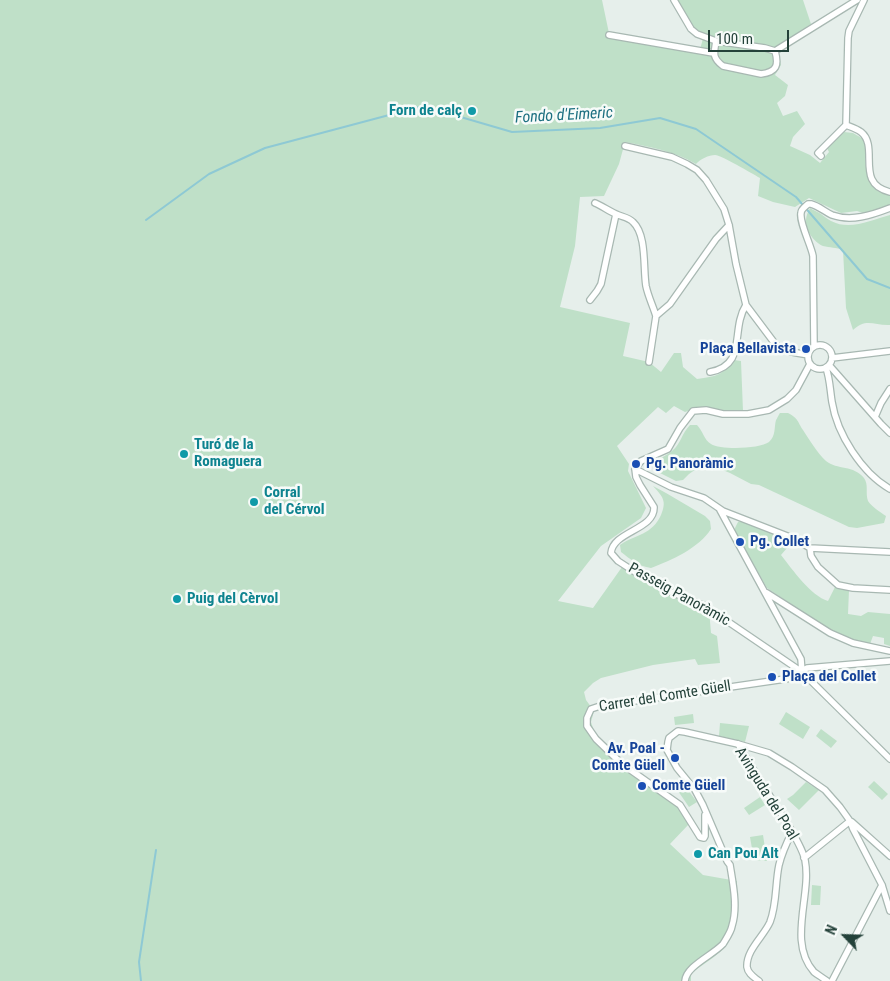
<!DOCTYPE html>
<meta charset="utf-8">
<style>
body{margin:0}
#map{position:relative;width:890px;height:981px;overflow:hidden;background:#e6efeb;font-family:"Roboto Condensed",sans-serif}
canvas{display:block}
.north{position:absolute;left:820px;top:911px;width:50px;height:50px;-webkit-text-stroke:4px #f7fbf9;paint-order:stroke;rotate:294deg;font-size:14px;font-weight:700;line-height:20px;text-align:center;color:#24423a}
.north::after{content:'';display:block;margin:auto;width:18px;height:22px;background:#24423a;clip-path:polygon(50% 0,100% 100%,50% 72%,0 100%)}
.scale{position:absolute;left:708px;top:30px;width:81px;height:22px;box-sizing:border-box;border:2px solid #24423a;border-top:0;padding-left:6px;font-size:15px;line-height:18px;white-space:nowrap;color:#24423a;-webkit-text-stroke:4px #f7fbf9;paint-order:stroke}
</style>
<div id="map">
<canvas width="890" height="981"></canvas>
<div class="north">N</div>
<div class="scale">100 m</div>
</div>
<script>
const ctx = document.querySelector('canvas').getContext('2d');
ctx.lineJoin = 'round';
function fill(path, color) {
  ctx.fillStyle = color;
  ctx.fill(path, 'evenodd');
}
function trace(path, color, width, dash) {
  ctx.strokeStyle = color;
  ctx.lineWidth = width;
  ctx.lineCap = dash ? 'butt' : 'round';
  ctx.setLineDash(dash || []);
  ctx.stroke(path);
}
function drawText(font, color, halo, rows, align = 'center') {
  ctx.font = font + ' "Roboto Condensed",sans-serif';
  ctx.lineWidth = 5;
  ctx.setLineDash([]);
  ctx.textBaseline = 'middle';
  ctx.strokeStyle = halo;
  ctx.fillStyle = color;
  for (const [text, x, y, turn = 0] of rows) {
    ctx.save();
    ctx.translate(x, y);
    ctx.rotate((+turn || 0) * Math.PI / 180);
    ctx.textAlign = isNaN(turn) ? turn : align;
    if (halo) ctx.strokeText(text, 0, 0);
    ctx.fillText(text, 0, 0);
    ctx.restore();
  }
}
fill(new Path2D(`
 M0 0H602L610 38 699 53 704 35 692 26 676 0H803L811 24 777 47 781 65 775 75 788 85 785 96 777 103 783 116 797 111 805 124 793 137 790 146 810 155 820 163 829 152 827 148 844 132 853 133 865 140C865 159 863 194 890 194V206L866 214 857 211 841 213 809 198 795 207 773 202 758 196 760 178C751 173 723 156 715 155 709 155 700 159 696 164 674 151 650 147 625 142L619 164 604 196 580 197 575 246 560 307 630 323 623 356 649 362 661 372 674 353H681L683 367 697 379C717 376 721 376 734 360L741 361 743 411C738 411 732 412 727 411 710 410 702 404 685 412L674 406 666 413 658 407 617 446 629 464 628 471 646 508 641 518 601 546 558 601 593 608 622 567C649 585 679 597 709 609L711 633 717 636 720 663 698 665 695 659 653 665 601 678 593 683 584 692 586 700 594 711 591 722 594 731 612 757 677 804 689 824 670 844 703 875 737 881C737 906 740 935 720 952 711 960 700 966 691 974V981H0Z
 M810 208C813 210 818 212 821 214 824 216 827 219 831 221 850 231 871 220 890 215V325C875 326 866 317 853 330L846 308 843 250C836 247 830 248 823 246 814 242 805 230 806 220 806 216 808 212 810 208Z
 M780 413H788C799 419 797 421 803 430 809 439 818 454 826 461 837 470 854 465 864 478 869 485 865 493 868 501 872 507 880 512 886 516L884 523 857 528 849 527 759 485 751 484 730 473 708 464 702 465 689 474 683 480 676 481 656 471 652 465C658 458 667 456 673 450 680 445 682 433 690 425H697C703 431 704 440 711 444 720 450 760 449 769 442 776 436 774 427 776 420 777 419 779 414 780 413Z
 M653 486 666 493 705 516 710 521 711 529C699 548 672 560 651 568 638 566 630 559 621 552L620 545C636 534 652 535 661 515 667 501 663 497 653 486Z
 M742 521 793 541 781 555C792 569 811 596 828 601L835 587 849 590 848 614 861 616 868 612 890 614V646L884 644V638L873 636 870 644 855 642 830 630 767 588 734 530 738 522Z
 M786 712 810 727 803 739 779 724Z
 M693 714 694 723 675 725 674 717Z
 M720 723 749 726 745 742 719 736Z
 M821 729 837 741 831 748 816 736Z
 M874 781 888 794 882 800 868 787Z
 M806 782 819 790 799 810 787 799 793 795Z
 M685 786 697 802 689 807 678 791Z
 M760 797 765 805 749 815 744 808Z
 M763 835 767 861 754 860 750 837Z
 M812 885 821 886 820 905H811Z`), '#bfe0c8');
trace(new Path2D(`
 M146 220 209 174 265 148 423 106 512 132 600 128 660 118 696 129 796 197 867 279 890 288
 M141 981 139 962 156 850`), '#8ec9d4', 2);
const street = new Path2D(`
 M674 0 691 29 697 34 716 41
 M609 35 713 53
 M716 41 765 48 775 51C779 65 777 72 761 74L723 66C712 58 714 53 716 41Z
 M775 51 857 0
 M846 125 848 38 849 31 864 0
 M846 125C851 127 857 129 861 132 880 147 854 184 890 192
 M625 146 672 157 687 164 697 170 706 180 724 209 729 225 736 264 746 305 776 345C785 352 797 353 808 355
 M821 156 818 153 846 125
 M595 203C602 206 609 211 616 214 622 217 628 217 633 222 647 235 643 268 646 286 648 296 653 306 656 316L670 304 716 239 729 225
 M590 300 597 291 601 284 616 214
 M808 357a12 12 0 1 1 24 0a12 12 0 1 1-24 0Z
 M814 346 813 256C811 245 799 222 801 213 801 209 805 207 808 204H811C819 206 825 212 832 215 851 222 872 215 890 208
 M832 358 890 351
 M649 362 656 316
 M810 364 796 390 787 399 769 410 748 414H723L706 410 693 411 680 428 668 449 641 461 635 469 636 477 640 485 654 507C655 530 613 531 611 553L618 561 638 574 671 592 705 606 802 672 890 759
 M829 365 881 424 890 433
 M826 368C830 379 830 390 832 402 837 434 862 473 890 489
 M710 372C748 365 730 330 746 305
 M875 417 881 403 890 389
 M635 469 671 487 704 498 723 511 795 539 810 548 890 552
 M720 510 801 659 802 672
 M810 548 811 556 818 567 838 585 853 588 890 590
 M767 593 830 633 853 643 890 651
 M738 744C752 767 766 790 780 812 788 825 802 846 805 860 812 895 787 942 814 972 818 975 823 978 827 981
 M705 815V836L704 838 700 837 680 805 622 764 596 739 587 726V718L591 709 600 706 792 678 807 668 890 661
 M852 822 890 856
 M804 858 850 821
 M685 981C686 966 713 955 723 944 726 939 731 932 732 926 738 907 733 884 730 865L727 861 703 805 695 790 677 768 667 750 668 742 669 738 678 731 685 732 738 744 769 753 792 767 825 790 840 807 850 821 853 829 882 885 890 911
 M759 981C754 977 748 974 747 967 746 950 764 936 770 922 777 904 775 884 779 865 782 853 787 842 792 832
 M832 981 882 885`);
trace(street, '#a8b8b2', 8);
trace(street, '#fff', 5.5);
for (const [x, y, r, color] of [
 [472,111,5,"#0f9aa8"],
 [806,349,5,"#1a4fb4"],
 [184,454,5,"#0f9aa8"],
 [636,464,5,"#1a4fb4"],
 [254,502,5,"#0f9aa8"],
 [740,542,5,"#1a4fb4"],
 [177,599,5,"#0f9aa8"],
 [772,677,5,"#1a4fb4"],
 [675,758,5,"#1a4fb4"],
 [642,786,5,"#1a4fb4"],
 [698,854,5,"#0f9aa8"]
]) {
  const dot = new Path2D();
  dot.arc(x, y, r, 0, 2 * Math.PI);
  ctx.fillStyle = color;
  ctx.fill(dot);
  trace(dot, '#f7fbf9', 2);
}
drawText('bold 15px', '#0d838f', '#f7fbf9', [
 ["Forn de calç",462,111,"right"],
 ["Turó de la",194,445],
 ["Romaguera",194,462],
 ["Corral",264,493],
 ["del Cérvol",264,510],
 ["Puig del Cèrvol",187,599],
 ["Can Pou Alt",708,854]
], 'left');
drawText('bold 15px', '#164399', '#f7fbf9', [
 ["Plaça Bellavista",796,349,"right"],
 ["Pg. Panoràmic",646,464],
 ["Pg. Collet",750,542],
 ["Plaça del Collet",782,677],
 ["Av. Poal -",665,749,"right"],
 ["Comte Güell",665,766,"right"],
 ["Comte Güell",652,786]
], 'left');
drawText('15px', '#24423a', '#f7fbf9', [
 ["Passeig Panoràmic",679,595,29],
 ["Carrer del Comte Güell",665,697,-9],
 ["Avinguda del Poal",766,794,58]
]);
drawText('italic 16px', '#1c6f80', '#f7fbf9', [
 ["Fondo d'Eimeric",564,116,-3]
]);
</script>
